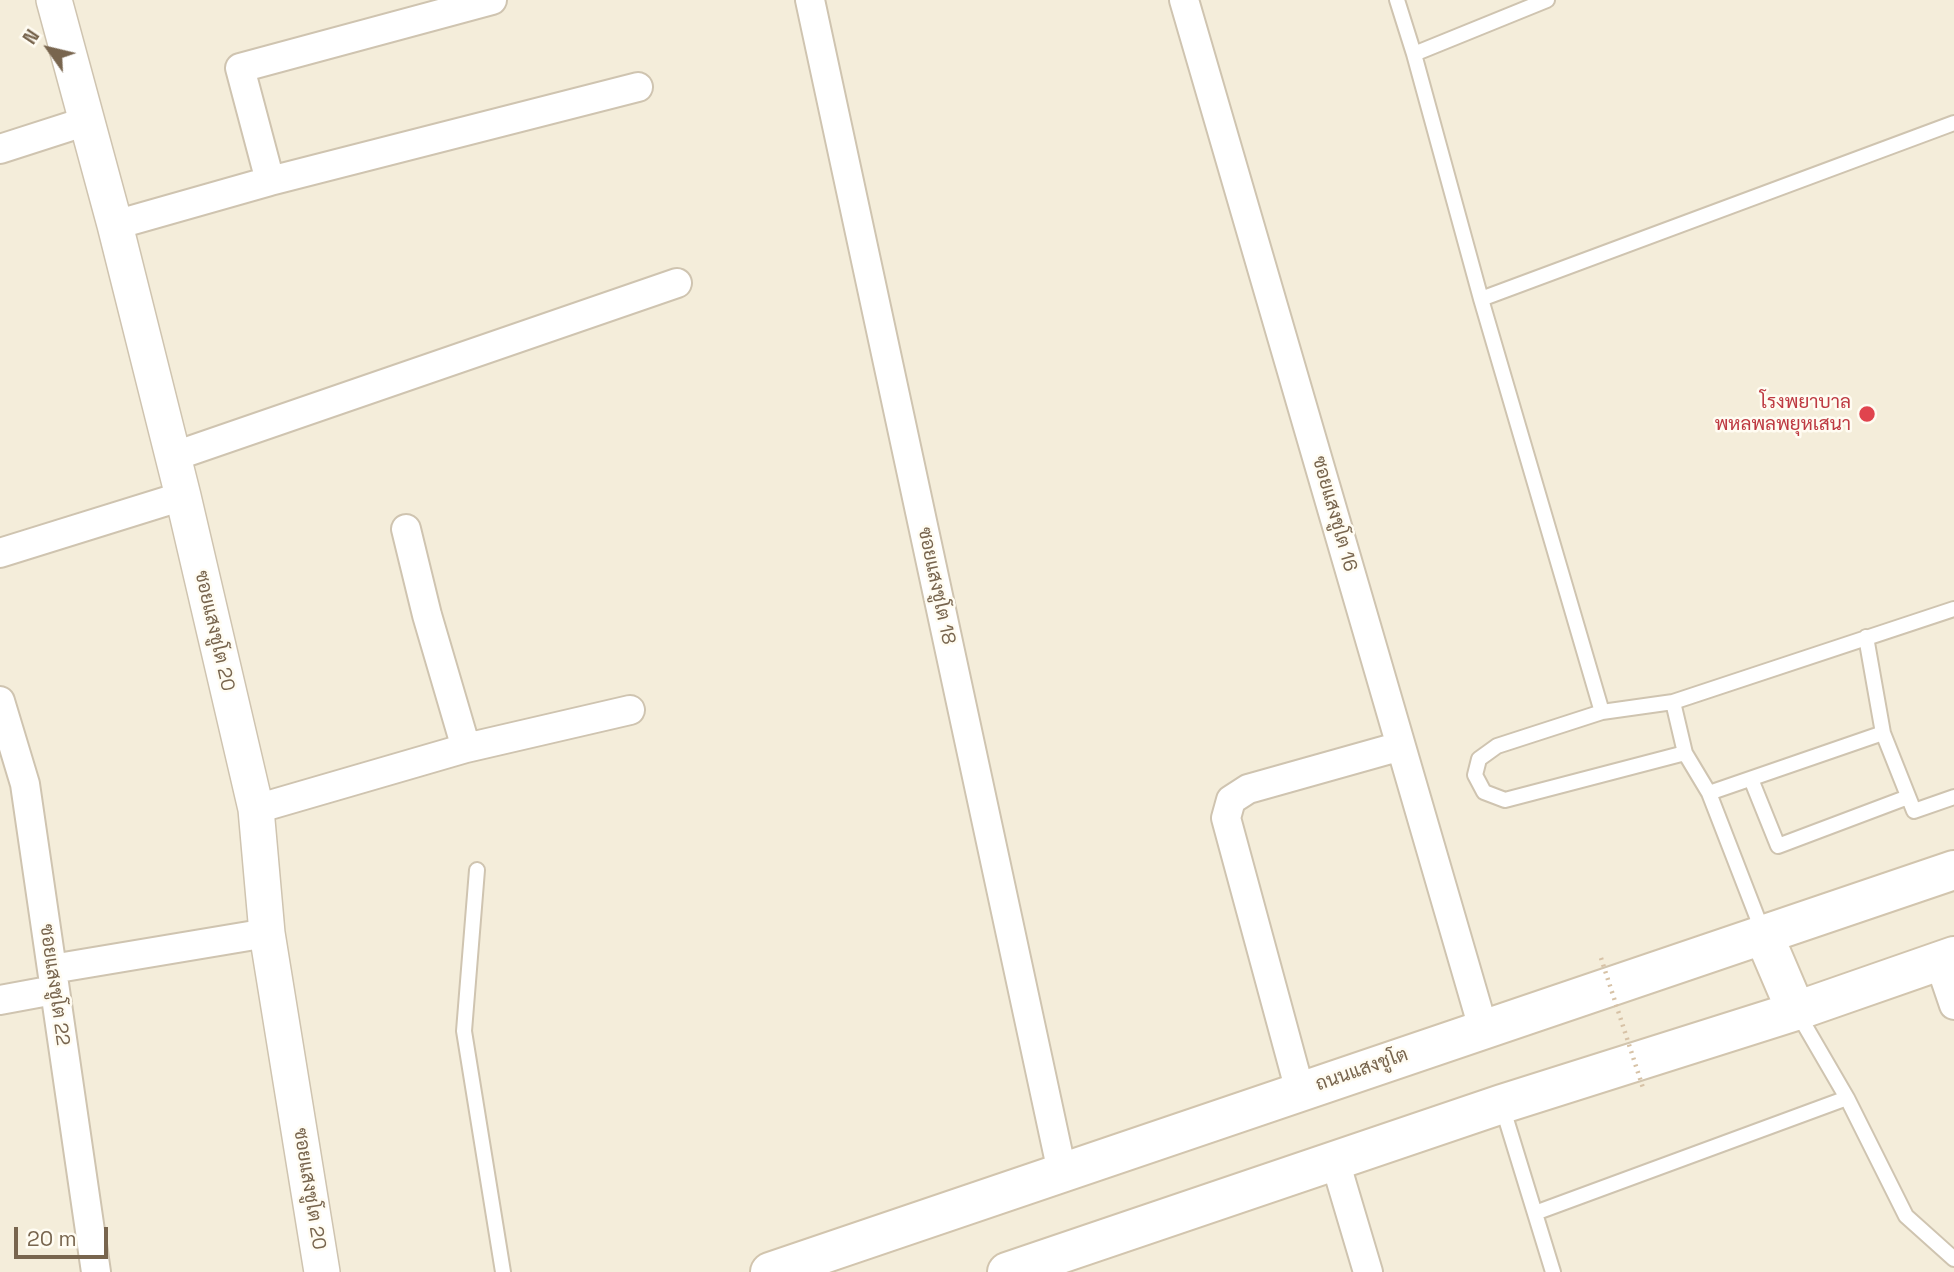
<!DOCTYPE html>
<meta charset="utf-8">
<style>
body{margin:0}
#map{position:relative;width:1954px;height:1272px;overflow:hidden;background:#fcf9eb;font-family:"Space Grotesk",sans-serif}
canvas{display:block}
.north{position:absolute;left:14px;top:14px;width:70px;height:70px;-webkit-text-stroke:5px #fffcf2;paint-order:stroke;rotate:304deg;font-size:19px;font-weight:700;line-height:28px;text-align:center;color:#78654e}
.north::after{content:'';display:block;margin:auto;width:24px;height:32px;background:#78654e;clip-path:polygon(50% 0,100% 100%,50% 72%,0 100%)}
.scale{position:absolute;left:14px;top:1227px;width:94px;height:32px;box-sizing:border-box;border:4px solid #78654e;border-top:0;padding-left:9px;font-size:21px;line-height:24px;white-space:nowrap;color:#78654e;-webkit-text-stroke:5px #fffcf2;paint-order:stroke}
</style>
<div id="map">
<canvas width="1954" height="1272"></canvas>
<div class="north">N</div>
<div class="scale">20 m</div>
</div>
<script>
const ctx = document.querySelector('canvas').getContext('2d');
ctx.lineJoin = 'round';
function fill(path, color) {
  ctx.fillStyle = color;
  ctx.fill(path, 'evenodd');
}
function trace(path, color, width, dash) {
  ctx.strokeStyle = color;
  ctx.lineWidth = width;
  ctx.lineCap = dash ? 'butt' : 'round';
  ctx.setLineDash(dash || []);
  ctx.stroke(path);
}
function drawText(font, color, halo, rows, align = 'center') {
  ctx.font = font + ' "Space Grotesk",Sarabun,sans-serif';
  ctx.lineWidth = 5;
  ctx.setLineDash([]);
  ctx.textBaseline = 'middle';
  ctx.strokeStyle = halo;
  ctx.fillStyle = color;
  for (const [text, x, y, turn = 0] of rows) {
    ctx.save();
    ctx.translate(x, y);
    ctx.rotate((+turn || 0) * Math.PI / 180);
    ctx.textAlign = isNaN(turn) ? turn : align;
    if (halo) ctx.strokeText(text, 0, 0);
    ctx.fillText(text, 0, 0);
    ctx.restore();
  }
}
fill(new Path2D(`
 M0 0H1954V1272H0Z`), '#f4edda');
const service = new Path2D(`
 M1397 0 1414 54 1481 299 1602 712
 M1414 54 1547 0
 M1481 299 1954 123
 M1866 637 1883 733 1914 811 1954 797
 M1673 702 1685 753 1709 793 1764 935
 M1685 753 1505 800 1484 792 1475 775 1479 759 1497 746 1602 712 1673 702 1954 609
 M1751 779 1778 846 1908 797
 M1709 793 1883 733
 M477 870 464 1031 503 1272
 M1797 1012 1847 1098 1906 1216 1954 1259
 M1502 1106 1553 1272
 M1535 1213 1847 1098`);
const minor = new Path2D(`
 M810 0 1062 1172
 M1184 0 1483 1028
 M0 149 87 121
 M270 181 240 68 492 0
 M115 225 270 181 638 87
 M172 457 677 283
 M406 529 427 615 466 748
 M0 553 183 496
 M0 701 25 784 96 1272
 M256 809 466 748 630 710
 M1939 961 1954 1005
 M52 969 267 933
 M0 1000 54 990
 M1300 1091 1226 818 1231 800 1248 789 1401 746
 M1335 1161 1368 1272`);
const tertiary = new Path2D(`
 M54 0 115 225 183 496 256 809 267 933 322 1272`);
const secondary = new Path2D(`
 M1764 936 1796 1011
 M770 1272 1954 870
 M1007 1272 1502 1104 1796 1011 1954 956`);
trace(service, '#cfc4b0', 18);
trace(minor, '#cfc4b0', 32);
trace(tertiary, '#cfc4b0', 38);
trace(secondary, '#d2c5ae', 42);
trace(service, '#fff', 14);
trace(minor, '#fff', 28);
trace(tertiary, '#fff', 35);
trace(secondary, '#fff', 38);
trace(new Path2D(`
 M1601 958 1644 1091`), '#d7c2a6', 4.5, [2, 5]);
for (const [x, y, r, color] of [
 [1867,414,9,"#e0444e"]
]) {
  const dot = new Path2D();
  dot.arc(x, y, r, 0, 2 * Math.PI);
  ctx.fillStyle = color;
  ctx.fill(dot);
  trace(dot, '#fffcf2', 2.5);
}
drawText('19px', '#be3a42', '#fffcf2', [
 ["โรงพยาบาล",1851,403],
 ["พหลพลพยุหเสนา",1851,425]
], 'right');
drawText('19px', '#78654e', '#fffcf2', [
 ["ซอยแสงชูโต 16",1334,514,74],
 ["ซอยแสงชูโต 18",936,586,78],
 ["ซอยแสงชูโต 20",214,631,77],
 ["ซอยแสงชูโต 22",54,985,82],
 ["ถนนแสงชูโต",1362,1070,-19],
 ["ซอยแสงชูโต 20",309,1189,81]
]);
</script>
